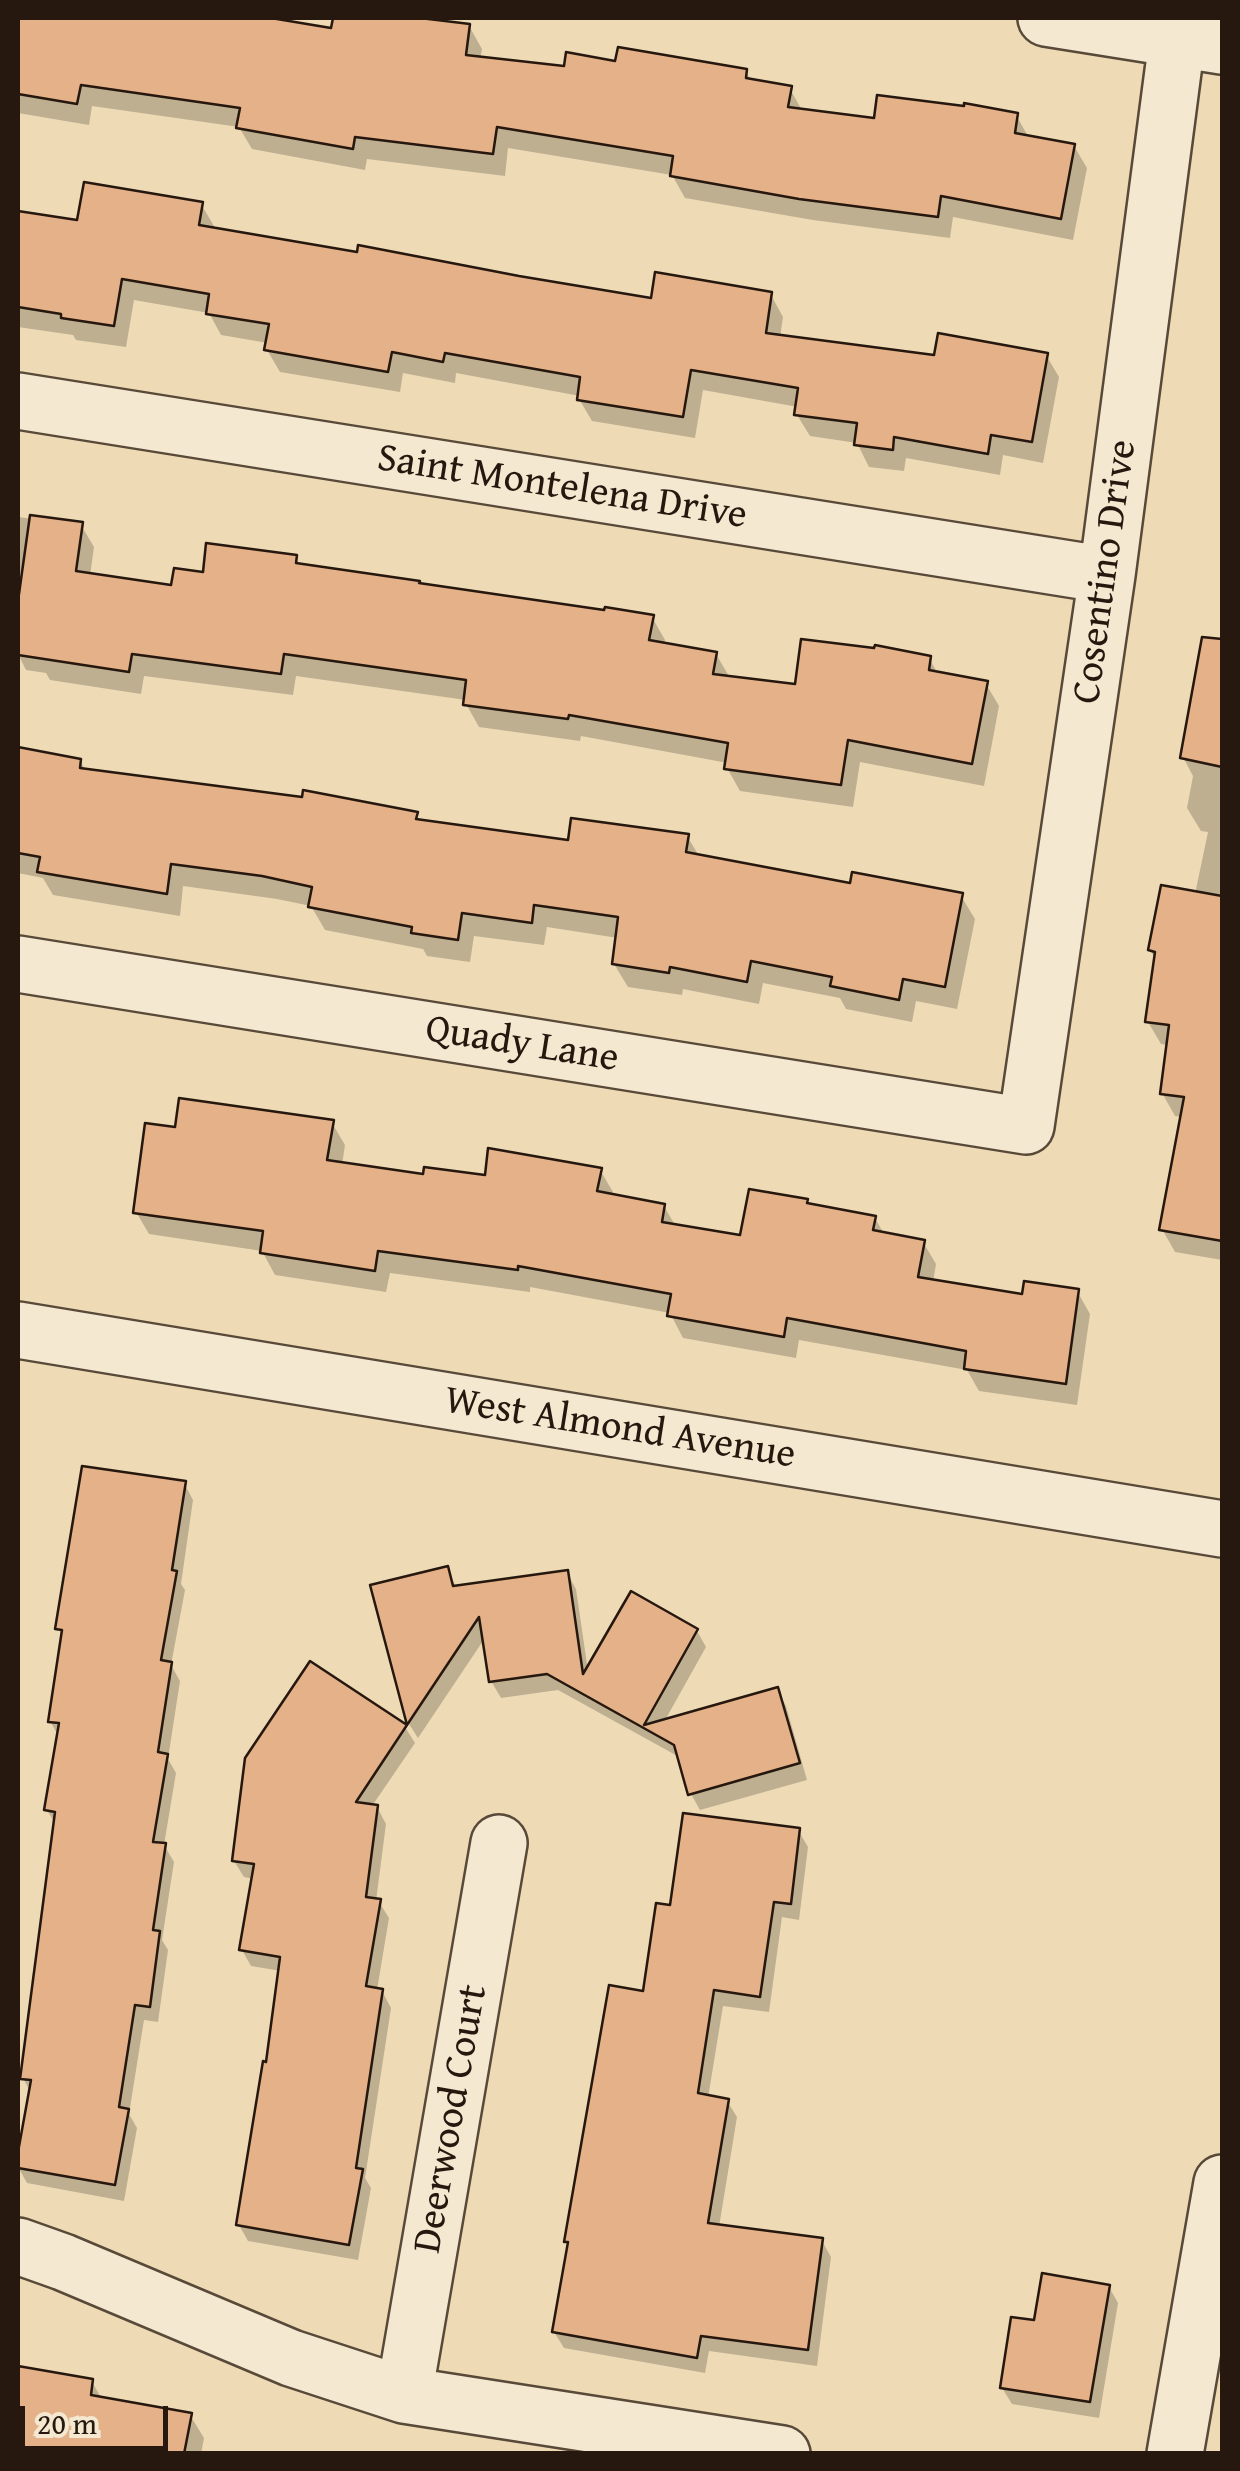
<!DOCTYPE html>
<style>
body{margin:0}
#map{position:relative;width:1240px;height:2471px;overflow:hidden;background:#eedbb6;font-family:"Gentium Book Plus",serif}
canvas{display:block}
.frame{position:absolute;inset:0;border:20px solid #26180e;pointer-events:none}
.scale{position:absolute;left:20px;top:2406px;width:148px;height:45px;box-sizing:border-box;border:5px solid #26180e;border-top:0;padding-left:12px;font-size:30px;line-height:35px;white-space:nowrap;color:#26180e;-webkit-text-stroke:8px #f4e8d0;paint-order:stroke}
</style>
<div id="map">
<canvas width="1240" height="2471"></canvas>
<div class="frame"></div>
<div class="scale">20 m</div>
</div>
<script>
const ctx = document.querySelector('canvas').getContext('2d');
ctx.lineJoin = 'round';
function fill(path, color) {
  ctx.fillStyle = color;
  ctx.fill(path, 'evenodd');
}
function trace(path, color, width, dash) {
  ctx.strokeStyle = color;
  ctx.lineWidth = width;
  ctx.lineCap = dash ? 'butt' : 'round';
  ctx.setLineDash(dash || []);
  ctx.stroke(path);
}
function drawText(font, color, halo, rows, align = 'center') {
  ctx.font = font + ' "Gentium Book Plus",serif';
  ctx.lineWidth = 8;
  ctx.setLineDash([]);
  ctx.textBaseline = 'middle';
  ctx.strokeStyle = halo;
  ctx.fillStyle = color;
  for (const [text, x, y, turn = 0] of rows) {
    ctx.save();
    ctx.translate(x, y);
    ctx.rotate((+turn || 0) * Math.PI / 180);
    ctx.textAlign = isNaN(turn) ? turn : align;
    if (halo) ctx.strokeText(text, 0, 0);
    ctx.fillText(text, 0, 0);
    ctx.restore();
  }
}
fill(new Path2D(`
 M18 18H257L333 31 336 18H404L469 26 482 49 480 59 566 69 617 64 746 72 752 82 790 89 803 112 876 121 1016 115 1029 138 1074 146 1087 168 1073 240 953 217 950 238 813 220 685 198 672 175 508 148 505 176 367 159 365 170 252 149 239 127 92 106 89 125 18 113Z
 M201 204 214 226 213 230 653 300 771 295 783 317 780 338 936 357 1046 355 1059 377 1043 463 1003 455 1000 475 906 458 904 471 869 467 857 443 810 436 797 415 798 407 703 390 695 438 592 421 579 399 580 396 456 373 455 383 403 373 400 392 280 372 267 350 268 343 221 335 209 313 134 300 126 347 76 340 73 335 18 327V214L79 222Z
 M18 517 81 525 94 547 90 576 174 588 205 575 295 557 301 566 652 617 665 640 664 645 716 654 730 678 797 687 929 658 938 674 986 684 999 706 984 786 860 762 853 807 740 791 727 768 728 763 581 736 580 741 479 727 466 704V700L296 676 293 695 144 676 141 694 50 680 46 673 26 670 18 654Z
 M1203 636 1222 639V1260L1175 1252 1162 1229 1182 1117 1175 1116 1162 1093 1168 1045 1161 1044 1148 1022 1156 960 1150 950 1195 894 1208 832 1201 831 1187 808 1193 776 1183 757Z
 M18 750 80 761 86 771 416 814 421 823 570 843 687 836 699 856 852 885 961 896 975 919 957 1009 916 1001 912 1022 846 1009 840 998 763 983 759 1004 683 989 682 995 628 987 614 964 618 938 547 927 544 945 474 936 470 962 427 956 423 949 325 930 311 906 277 899 183 886 180 916 53 895 43 878 18 873Z
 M332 1123 345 1145 342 1165 425 1177 487 1178 600 1170 613 1192 612 1196 664 1206 676 1227 742 1238 806 1201 809 1206 875 1218 884 1234 923 1242 936 1264 933 1282 1024 1296 1077 1291 1090 1314 1077 1405 979 1391 967 1370 799 1340 796 1358 683 1338 670 1313 530 1287V1292L390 1273 386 1292 275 1275 262 1251 149 1234 136 1212 178 1130Z
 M184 1483 193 1500 181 1584 185 1590 171 1665 180 1681 168 1759 176 1773 164 1845 174 1862 162 1940 168 1950 158 2022 144 2020 129 2114 137 2128 124 2201 27 2183 18 2167 31 2093 23 2078 56 1825 47 1810 59 1737 50 1721 63 1637 58 1628Z
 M446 1569 457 1588 567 1573 576 1589 588 1671 697 1631 706 1647 664 1722 777 1690 786 1706 807 1780 700 1810 691 1794 681 1758 558 1690 501 1698 491 1681 485 1638 418 1738 409 1724 373 1587Z
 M405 1727 415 1743 372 1806 377 1807 386 1824 376 1901 379 1902 389 1918 377 1990 382 1991 391 2008 365 2178 371 2188 358 2260 248 2241 239 2225 268 2065 281 1971 251 1966 242 1950 254 1879 244 1877 234 1861Z
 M798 1830 808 1847 799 1920 782 1917 769 2012 723 2006 708 2098 727 2101 737 2117 719 2227 822 2241 831 2257 817 2366 709 2351 705 2373 564 2348 554 2332 569 2246 567 2241 673 1908Z
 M1109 2287 1118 2303 1099 2418 1012 2404 1002 2388 1036 2323Z
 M18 2368 92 2382 102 2399 190 2415 204 2438 201 2454H18Z`), '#0003');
const building = new Path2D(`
 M18 18H271L331 28 333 18H420L470 24 466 55 564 66 566 52 615 61 618 47 747 69 746 78 792 86 788 107 874 118 877 95 964 106V103L1018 113 1015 133 1075 144 1061 219 941 196 938 217 799 199 670 176 673 156 497 127 493 154 355 137 353 149 236 128 240 108 81 85 77 104 18 94Z
 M84 182 203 202 199 225 357 252 358 245 519 276 651 298 655 272 772 292 766 333 934 355 938 333 1048 353 1032 442 991 435 988 454 894 437 893 450 854 445 857 423 794 415 798 388 691 370 683 417 577 400 580 377 445 353 443 362 392 352 388 372 264 350 269 324 206 314 209 294 122 279 114 326 61 318V314L18 307V211L77 220Z
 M30 515 83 522 76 571 171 585 174 568 203 572 206 543 297 555 296 563 420 581 419 583 604 610 605 607 654 615 649 640 717 652 713 674 795 684 801 639 874 648 875 645 931 656 929 670 988 681 972 764 848 740 841 785 724 769 728 743 569 715 568 719 463 705 466 680 284 654 281 674 132 654 129 672 18 655V601Z
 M1202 637 1222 639V767L1180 758Z
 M18 747 81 759 80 768 302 797 303 790 418 812 416 819 568 840 571 818 689 834 686 852 850 883 852 872 963 893 945 987 903 979 899 1000 830 986 832 977 751 961 747 982 670 967 669 973 612 964 618 917 534 905 532 923 462 913 458 940 411 933 412 927 308 907 312 887 262 876 171 864 167 894 37 872 40 857 18 853Z
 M1161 885 1222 896V1241L1159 1230 1184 1097 1160 1094 1169 1025 1145 1022 1155 952 1148 950Z
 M179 1098 334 1120 327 1160 423 1174 424 1167 485 1175 488 1148 602 1168 597 1191 665 1204 662 1222 740 1235 749 1189 808 1199 807 1203 876 1216 873 1230 925 1240 918 1277 1022 1294 1024 1281 1079 1289 1066 1384 964 1369 966 1351 787 1318 784 1337 667 1316 671 1294 518 1266V1270L378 1251 375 1271 260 1253 263 1231 133 1213 145 1123 175 1127Z
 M82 1466 186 1481 172 1570 177 1571 161 1660 172 1662 158 1752 168 1754 153 1842 166 1843 153 1930 160 1931 150 2007 135 2005 119 2107 129 2109 115 2185 18 2168V2152L31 2080 20 2079 55 1812 44 1810 59 1723 48 1722 62 1630 55 1629Z
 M448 1566 453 1586 568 1570 583 1674 631 1591 698 1629 644 1725 778 1687 800 1763 688 1795 674 1745 547 1674 489 1682 479 1617 407 1725 370 1585Z
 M310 1661 407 1725 356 1802 378 1805 366 1897 381 1899 366 1986 383 1989 356 2168 363 2169 349 2245 236 2225 263 2061 266 2062 280 1957 239 1950 254 1864 232 1861 245 1758Z
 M683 1813 800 1828 791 1904 774 1902 760 1997 714 1990 698 2093 729 2099 708 2223 823 2238 808 2350 701 2336 697 2358 552 2332 568 2242H564L609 1985 643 1991 656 1903 670 1905Z
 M1042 2273 1110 2285 1090 2402 1000 2388 1011 2317 1034 2320Z
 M18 2366 93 2379 91 2395 192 2413 184 2454H18Z`);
fill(building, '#e4b188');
trace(building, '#26180e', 2.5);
const minor = new Path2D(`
 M1046 18 1222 46
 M18 401 1107 575
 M18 964 1026 1126 1107 575 1180 18
 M18 1330 1222 1529
 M18 2246 63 2262 291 2358 404 2395 782 2454
 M404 2395 499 1843
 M1175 2454 1222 2183`);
trace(minor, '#584938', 60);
trace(minor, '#f4e8d0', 55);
drawText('40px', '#26180e', '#f4e8d0', [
 ["Saint Montelena Drive",562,488,9],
 ["Cosentino Drive",1106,572,-82],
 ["Quady Lane",522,1045,9],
 ["West Almond Avenue",620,1429,9],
 ["Deerwood Court",452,2119,-80]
]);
</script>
